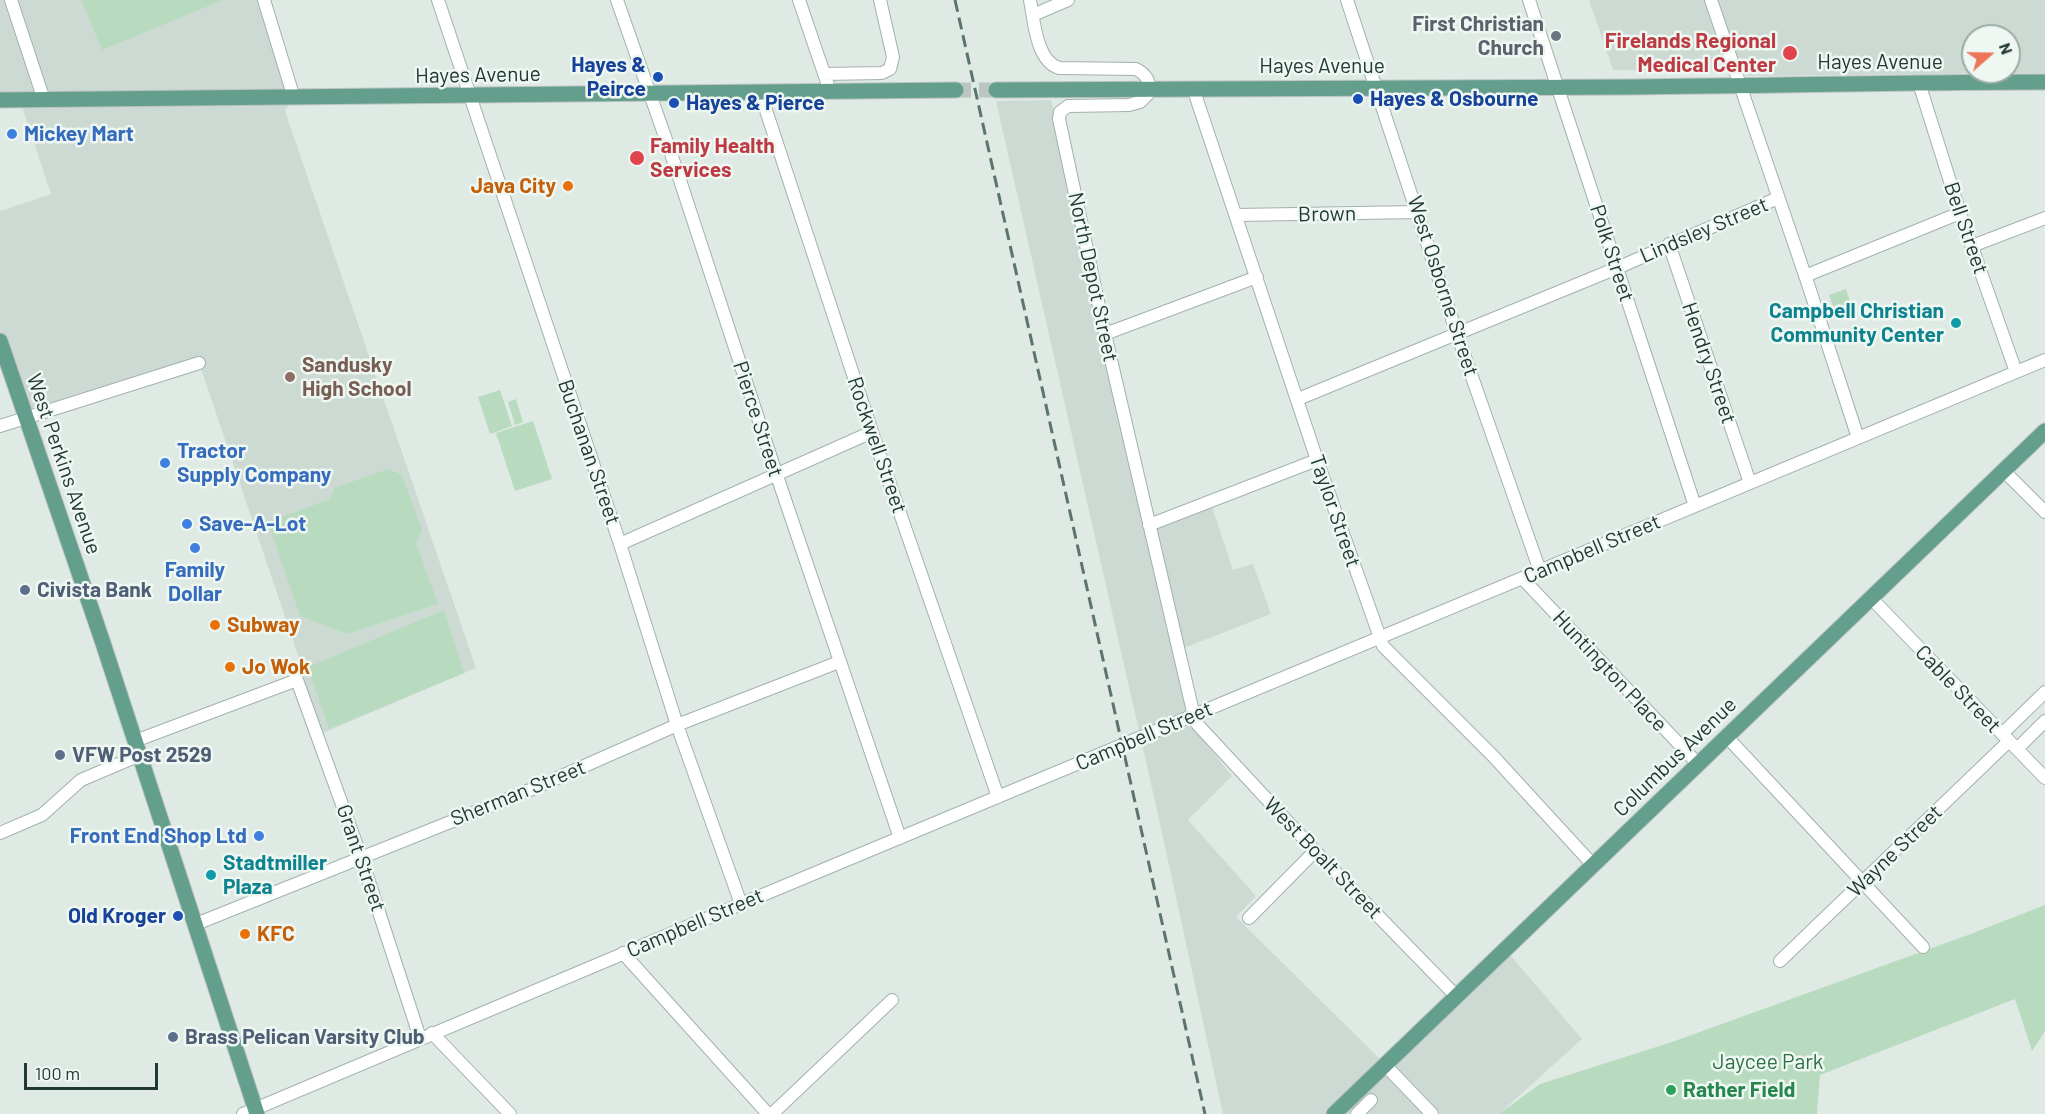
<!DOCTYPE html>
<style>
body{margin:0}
#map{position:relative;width:2045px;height:1114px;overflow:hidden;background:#dfeae4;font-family:Barlow,sans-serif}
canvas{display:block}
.north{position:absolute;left:1961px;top:24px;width:60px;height:60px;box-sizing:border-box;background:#eff7f2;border:2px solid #9caba5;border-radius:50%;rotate:70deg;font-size:16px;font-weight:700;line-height:24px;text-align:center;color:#203931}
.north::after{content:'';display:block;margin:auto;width:21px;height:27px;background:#ee7658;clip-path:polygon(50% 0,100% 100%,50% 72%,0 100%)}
.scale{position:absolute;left:24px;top:1063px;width:134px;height:27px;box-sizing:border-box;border:3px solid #203931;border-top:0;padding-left:8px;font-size:18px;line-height:21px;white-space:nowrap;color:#203931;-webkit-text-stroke:4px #eff7f2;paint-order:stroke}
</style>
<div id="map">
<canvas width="2045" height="1114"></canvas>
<div class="north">N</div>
<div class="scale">100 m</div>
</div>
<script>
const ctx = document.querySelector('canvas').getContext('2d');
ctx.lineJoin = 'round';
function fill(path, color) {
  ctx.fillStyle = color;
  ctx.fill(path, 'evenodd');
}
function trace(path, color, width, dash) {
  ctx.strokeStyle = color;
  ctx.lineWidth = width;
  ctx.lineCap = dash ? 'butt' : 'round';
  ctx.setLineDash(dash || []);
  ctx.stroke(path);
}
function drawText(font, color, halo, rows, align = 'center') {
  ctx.font = font + ' Barlow,sans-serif';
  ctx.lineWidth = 5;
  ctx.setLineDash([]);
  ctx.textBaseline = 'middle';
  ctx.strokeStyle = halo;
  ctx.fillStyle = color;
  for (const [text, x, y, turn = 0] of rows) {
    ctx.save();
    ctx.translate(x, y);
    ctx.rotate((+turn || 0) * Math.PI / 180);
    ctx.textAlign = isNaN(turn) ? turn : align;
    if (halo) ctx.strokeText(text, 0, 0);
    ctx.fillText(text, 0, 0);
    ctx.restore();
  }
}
fill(new Path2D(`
 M0 0H264L294 98 285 111 476 668 318 735 297 680 298 655 199 363 26 418 0 341V211L51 194 20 100H0Z
 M1589 0H2045V73L1747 76 1738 71 1613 70ZM1973 36H2009V72H1973Z
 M1051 100 1153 522 1210 501 1233 570 1253 564 1271 614 1176 651 1192 726 1232 776 1188 820 1256 896 1236 917 1382 1061 1505 949 1582 1039 1499 1114H1223L1159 819 996 101Z`), '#cddad3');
fill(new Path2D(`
 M81 0H223L102 50Z
 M1846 289 1852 307 1835 313 1829 295Z
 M500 390 512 426 490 434 478 397Z
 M516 399 523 422 515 425 508 402Z
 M533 421 552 479 515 491 496 433Z
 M388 469 402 475 422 530 416 543 438 604 348 634 300 616 268 522 330 499 334 488Z
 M444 610 464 673 329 729 308 667Z
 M2045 905V1031L2032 1051 2015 999 1820 1075 1817 1114H1499L1540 1084 1672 1042 1968 935Z`), '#b8dbc0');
trace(new Path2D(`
 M956 90H996`), '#b9c7c0', 15, [15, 8]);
const minor = new Path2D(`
 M11 0 44 100
 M264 0 294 98
 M438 0 620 544 677 725 741 904
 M617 0 677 171 776 473 900 838
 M799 0 830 91
 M1030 0C1034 20 1036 61 1059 68L1136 69C1146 74 1152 83 1148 94L1140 102 1129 105 1068 106 1060 112 1059 119 1105 334 1194 716 1198 725 1315 851 1457 997
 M1347 0 1457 334 1540 571
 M1529 0 1695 506
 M1711 0 1808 284 1858 438
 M1033 15 1068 0
 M824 74 882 73 890 69 893 57 880 0
 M1919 83 1960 213 2016 372
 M1193 88 1317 460 1383 646 1493 756 1593 865
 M760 92 872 432 998 797
 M1236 215 1418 212
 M1669 244 1750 483
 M1972 246 2045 218
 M1805 276 1960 213
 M1105 334 1257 277
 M1298 399 1617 268 1778 198
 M0 426 199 363
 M2004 471 2045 512
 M1149 525 1317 460
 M620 544 872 432
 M1522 578 1698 764
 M1872 599 2045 778
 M2002 734 2045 692
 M1727 737 1923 947
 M135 741 297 680 361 857 420 1038
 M2017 749 2045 721
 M0 833 42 815 81 780 140 755
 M1249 918 1315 851
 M196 924 530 790 677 725 839 662
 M623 953 768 1114
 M1780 961 2009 741
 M432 1033 510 1114
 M1385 1065 1432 1114
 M243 1114 741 904 2045 360
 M772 1114 892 1000
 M1357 1114 1371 1100`);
const major = new Path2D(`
 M996 90C1208 87 1421 90 1634 87 1771 86 1908 82 2045 82
 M0 100 956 90
 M0 341 102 640 257 1114
 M1334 1114 2045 431`);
trace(minor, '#a2b1ab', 14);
trace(major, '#bcc4c1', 17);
trace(minor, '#fff', 12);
trace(major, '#649e8d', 15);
trace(new Path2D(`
 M955 0 1205 1114`), '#5b756d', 3, [12, 6]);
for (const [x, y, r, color] of [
 [1556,36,6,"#6b7280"],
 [1790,53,8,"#e0444e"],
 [658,77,6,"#1a4fb4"],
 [1358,99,6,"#1a4fb4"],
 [674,103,6,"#1a4fb4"],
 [12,134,6,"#3f7fe0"],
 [637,158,8,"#e0444e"],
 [568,186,6,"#e8710a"],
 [1956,323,6,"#0f9aa8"],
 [290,377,6,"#8d6e63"],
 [165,463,6,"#3f7fe0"],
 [187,524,6,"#3f7fe0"],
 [195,548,6,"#3f7fe0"],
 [25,590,6,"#5c6f8a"],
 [215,625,6,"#e8710a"],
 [230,667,6,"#e8710a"],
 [60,755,6,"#5c6f8a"],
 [259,836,6,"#3f7fe0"],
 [211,875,6,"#0f9aa8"],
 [178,916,6,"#1a4fb4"],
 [245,934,6,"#e8710a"],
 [173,1037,6,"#5c6f8a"],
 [1671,1090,6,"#2e9e5b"]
]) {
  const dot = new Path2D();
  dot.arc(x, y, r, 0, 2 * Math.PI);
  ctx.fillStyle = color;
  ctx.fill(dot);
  trace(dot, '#eff7f2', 2);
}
drawText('bold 21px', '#5b616d', '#eff7f2', [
 ["First Christian",1544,24],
 ["Church",1544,48]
], 'right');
drawText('bold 21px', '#be3a42', '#eff7f2', [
 ["Firelands Regional",1776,41],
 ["Medical Center",1776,65],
 ["Family Health",650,146,"left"],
 ["Services",650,170,"left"]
], 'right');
drawText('21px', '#203931', '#eff7f2', [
 ["Hayes Avenue",1880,62],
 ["Hayes Avenue",1322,66],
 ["Hayes Avenue",478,75,-1],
 ["Brown",1327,214,-1],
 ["Bell Street",1966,228,71],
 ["Lindsley Street",1704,230,-23],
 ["Polk Street",1612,253,72],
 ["North Depot Street",1093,277,78],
 ["West Osborne Street",1443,286,72],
 ["Hendry Street",1709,363,71],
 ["Pierce Street",758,419,72],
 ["Rockwell Street",877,445,71],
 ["Buchanan Street",589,452,71],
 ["West Perkins Avenue",64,464,71],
 ["Taylor Street",1335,511,71],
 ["Campbell Street",1592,549,-23],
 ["Huntington Place",1610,671,47],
 ["Cable Street",1958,689,46],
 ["Campbell Street",1144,736,-23],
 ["Columbus Avenue",1675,757,-44],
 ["Sherman Street",518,793,-22],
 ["Wayne Street",1895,851,-44],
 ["Grant Street",361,858,71],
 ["West Boalt Street",1323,858,46],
 ["Campbell Street",695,923,-23]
]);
drawText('bold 21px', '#164399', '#eff7f2', [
 ["Hayes &",646,65],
 ["Peirce",646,89],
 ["Hayes & Osbourne",1370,99,"left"],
 ["Hayes & Pierce",686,103,"left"],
 ["Old Kroger",166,916]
], 'right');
drawText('bold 21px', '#366cbe', '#eff7f2', [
 ["Mickey Mart",24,134],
 ["Tractor",177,451],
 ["Supply Company",177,475],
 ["Save-A-Lot",199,524],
 ["Family",195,570,"center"],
 ["Dollar",195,594,"center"],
 ["Front End Shop Ltd",247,836,"right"]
], 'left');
drawText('bold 21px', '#c56008', '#eff7f2', [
 ["Java City",556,186,"right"],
 ["Subway",227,625],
 ["Jo Wok",242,667],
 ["KFC",257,934]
], 'left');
drawText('bold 21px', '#0d838f', '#eff7f2', [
 ["Campbell Christian",1944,311],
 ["Community Center",1944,335],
 ["Stadtmiller",223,863,"left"],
 ["Plaza",223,887,"left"]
], 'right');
drawText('bold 21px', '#785e54', '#eff7f2', [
 ["Sandusky",302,365],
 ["High School",302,389]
], 'left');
drawText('bold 21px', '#4e5e75', '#eff7f2', [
 ["Civista Bank",37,590],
 ["VFW Post 2529",72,755],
 ["Brass Pelican Varsity Club",185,1037]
], 'left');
drawText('21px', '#2c6f42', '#eff7f2', [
 ["Jaycee Park",1768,1062]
]);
drawText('bold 21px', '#27864d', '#eff7f2', [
 ["Rather Field",1683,1090]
], 'left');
</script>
